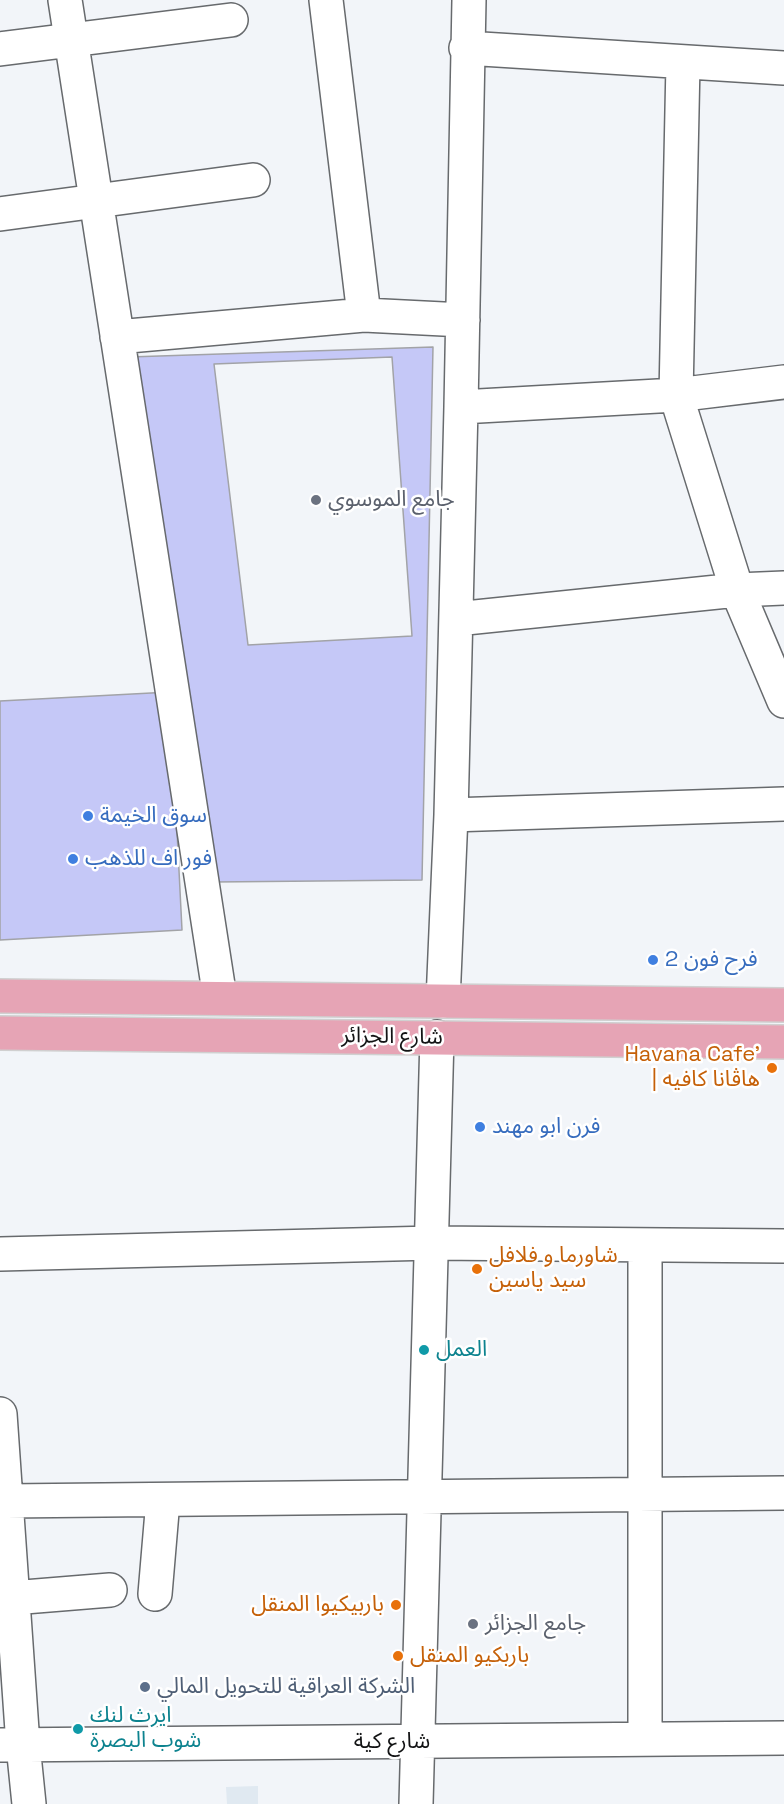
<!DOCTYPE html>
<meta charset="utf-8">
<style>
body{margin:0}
canvas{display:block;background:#f2f5f9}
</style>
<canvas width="784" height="1804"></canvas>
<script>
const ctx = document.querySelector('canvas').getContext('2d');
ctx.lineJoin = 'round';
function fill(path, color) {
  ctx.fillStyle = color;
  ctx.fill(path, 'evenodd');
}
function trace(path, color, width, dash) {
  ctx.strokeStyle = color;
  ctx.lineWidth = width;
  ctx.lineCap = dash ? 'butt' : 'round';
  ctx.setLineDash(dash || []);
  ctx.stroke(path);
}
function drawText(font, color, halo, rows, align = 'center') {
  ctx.font = font + ' "Space Grotesk","Noto Sans Arabic",sans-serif';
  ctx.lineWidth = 5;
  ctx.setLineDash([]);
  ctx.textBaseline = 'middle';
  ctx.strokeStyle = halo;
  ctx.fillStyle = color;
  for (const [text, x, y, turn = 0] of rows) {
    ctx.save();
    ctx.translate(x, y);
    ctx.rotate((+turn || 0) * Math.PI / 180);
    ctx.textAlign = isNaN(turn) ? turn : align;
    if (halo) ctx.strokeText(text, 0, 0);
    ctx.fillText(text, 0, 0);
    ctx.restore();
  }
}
fill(new Path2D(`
 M258 1786V1804H227L226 1787Z`), '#e0e9f1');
const building = new Path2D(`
 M433 347 422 880 214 882 129 357Z
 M392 357 412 636 248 645 214 364Z
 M170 692 182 930 0 940V701Z`);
fill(building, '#c5c8f7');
trace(building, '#a2a3a7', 1.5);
const minor = new Path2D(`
 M65 0 220 998
 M326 0 364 315
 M466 48 784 68
 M0 49 231 20
 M683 63 676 395 737 590 784 701
 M0 214 253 180
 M117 337 364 315 463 320
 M461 407 676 395 784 382
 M456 619 737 590 784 588
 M451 815 784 804
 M443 1001 451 815 461 407 469 0
 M645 1245V1739
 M0 1254 432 1243 784 1246
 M0 1414 23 1745 29 1804
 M6 1501 784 1493
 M155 1594 163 1500
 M12 1598 110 1590
 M0 1745 784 1738
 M416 1804 437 1037`);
const major = new Path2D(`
 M0 996 784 1005
 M0 1033 784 1042`);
trace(minor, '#676a6d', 36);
trace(major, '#d0d0d0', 36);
trace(minor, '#fff', 33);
trace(major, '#e6a4b5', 33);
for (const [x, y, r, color] of [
 [316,500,6,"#6b7280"],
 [88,816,6,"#3f7fe0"],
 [73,859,6,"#3f7fe0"],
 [653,960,6,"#3f7fe0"],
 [772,1068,6,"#e8710a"],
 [480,1127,6,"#3f7fe0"],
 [477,1269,6,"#e8710a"],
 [424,1350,6,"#0f9aa8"],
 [396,1605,6,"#e8710a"],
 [473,1624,6,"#6b7280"],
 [398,1656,6,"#e8710a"],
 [145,1687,6,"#5c6f8a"],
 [78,1729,6,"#0f9aa8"]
]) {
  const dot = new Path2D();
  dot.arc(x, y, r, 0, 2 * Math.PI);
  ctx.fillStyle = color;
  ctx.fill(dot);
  trace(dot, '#fff', 2);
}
drawText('22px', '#5b616d', '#fff', [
 ["جامع الموسوي",328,500],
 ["جامع الجزائر",485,1624]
], 'left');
drawText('22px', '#366cbe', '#fff', [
 ["سوق الخيمة",100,816],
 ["فور اف للذهب",85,859],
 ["فرح فون 2",665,960],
 ["فرن ابو مهند",492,1127]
], 'left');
drawText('22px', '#121314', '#fff', [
 ["شارع الجزائر",392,1037,1],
 ["شارع كية",392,1742]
]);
drawText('22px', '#c56008', '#fff', [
 ["Havana Cafe'",760,1055],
 ["| هاڤانا كافيه",760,1080],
 ["شاورما و فلافل",489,1256,"left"],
 ["سيد ياسين",489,1281,"left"],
 ["باربيكيوا المنقل",384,1605],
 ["باربكيو المنقل",410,1656,"left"]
], 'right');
drawText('22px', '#0d838f', '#fff', [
 ["العمل",436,1350],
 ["ايرث لنك",90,1716],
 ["شوب البصرة",90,1741]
], 'left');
drawText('22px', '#4e5e75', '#fff', [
 ["الشركة العراقية للتحويل المالي",157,1687]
], 'left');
</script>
